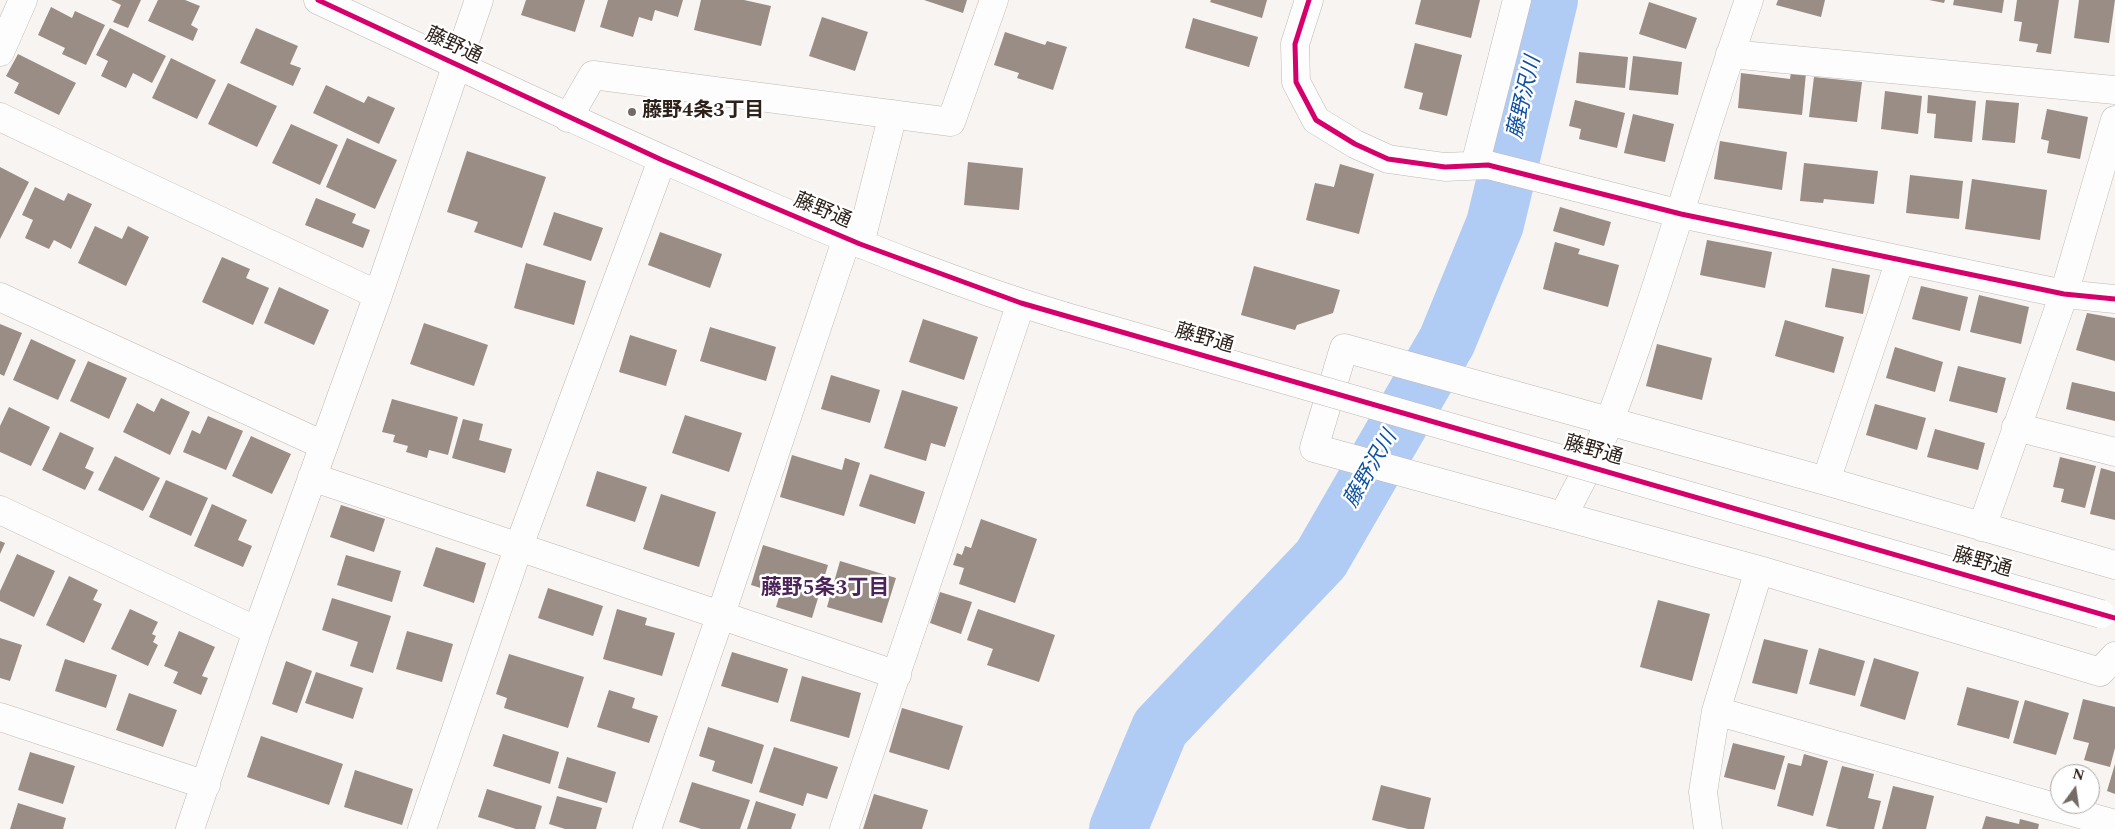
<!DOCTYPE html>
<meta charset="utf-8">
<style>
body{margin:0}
#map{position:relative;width:2115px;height:829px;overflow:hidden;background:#f8f4f2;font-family:Spectral,serif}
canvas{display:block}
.north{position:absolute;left:2050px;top:764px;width:50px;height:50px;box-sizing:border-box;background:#fff;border:1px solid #aba6a3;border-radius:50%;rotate:14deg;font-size:14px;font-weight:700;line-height:20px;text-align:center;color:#2d211a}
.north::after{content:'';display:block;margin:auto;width:18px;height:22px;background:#746b66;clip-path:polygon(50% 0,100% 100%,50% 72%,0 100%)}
</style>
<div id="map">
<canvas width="2115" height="829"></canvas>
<div class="north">N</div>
</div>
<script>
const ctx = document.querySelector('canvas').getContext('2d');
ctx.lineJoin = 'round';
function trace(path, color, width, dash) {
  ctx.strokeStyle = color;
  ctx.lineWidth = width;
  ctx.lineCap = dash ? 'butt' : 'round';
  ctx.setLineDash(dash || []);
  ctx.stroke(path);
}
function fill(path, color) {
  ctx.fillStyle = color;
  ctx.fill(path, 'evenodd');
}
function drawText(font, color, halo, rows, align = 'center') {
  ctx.font = font + ' Spectral,"Noto Sans JP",serif';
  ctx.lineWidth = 5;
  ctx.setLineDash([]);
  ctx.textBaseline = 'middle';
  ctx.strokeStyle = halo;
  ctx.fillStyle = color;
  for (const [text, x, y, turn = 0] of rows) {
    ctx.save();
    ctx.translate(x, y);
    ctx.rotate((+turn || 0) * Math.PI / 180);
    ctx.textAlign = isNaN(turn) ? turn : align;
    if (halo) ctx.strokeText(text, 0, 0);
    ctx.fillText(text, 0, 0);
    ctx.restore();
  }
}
trace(new Path2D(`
 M1118 829 1160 728 1321 559 1447 341 1495 224 1549 0`), '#b1ccf4', 58);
fill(new Path2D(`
 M111 0H141L128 28 113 22 121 5Z
 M158 0H185L200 6 191 25 198 29 193 41 148 21Z
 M526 0H585L575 32 521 15Z
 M608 0H683L678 17 655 10 652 21 639 17 633 37 600 27Z
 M701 0H744L771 6 761 46 694 30Z
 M924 0H967L963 13Z
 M1211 0H1267L1262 18 1210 2Z
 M1421 0H1480L1471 38 1415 24Z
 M1778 0H1825L1821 17 1776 5Z
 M1929 0H1945L1944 3Z
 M1954 0H2004L2002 13 1953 5Z
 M2017 0H2059L2051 54 2036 52 2038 44 2019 41 2022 22 2014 21Z
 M2079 0H2115L2109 43 2074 38Z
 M1649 2 1697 18 1686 49 1639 34Z
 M51 7 72 18 75 11 105 25 86 65 62 54 65 48 38 35Z
 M822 17 868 32 855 71 809 56Z
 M1193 18 1258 37 1249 67 1185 48Z
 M110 28 166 56 152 83 133 73 126 88 101 76 108 61 96 55Z
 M256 28 298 46 290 64 301 68 293 86 240 63Z
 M1005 32 1045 45 1047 41 1067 47 1053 90 1017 78 1019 73 994 65Z
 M1415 43 1462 55 1447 116 1419 109 1423 93 1404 88Z
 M1579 52 1628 57 1625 88 1576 83Z
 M18 54 76 83 59 115 14 93 19 83 6 76Z
 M1633 56 1682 62 1678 95 1629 90Z
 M171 58 216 80 197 119 152 98Z
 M1791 72 1806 73 1802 115 1738 108 1741 73 1790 79Z
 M1814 77 1862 82 1857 122 1809 117Z
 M228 83 277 106 257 147 208 124Z
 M326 85 364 103 368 96 395 108 379 144 313 113Z
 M1885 91 1922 96 1918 134 1881 129Z
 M1928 95 1976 101 1972 142 1934 138 1936 114 1927 113Z
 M1575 100 1625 113 1617 148 1579 139 1581 129 1569 126Z
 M1986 100 2019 103 2015 143 1982 140Z
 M2047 109 2088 117 2080 159 2047 153 2049 141 2041 139Z
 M1633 114 1674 124 1665 162 1624 153Z
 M291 124 338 145 320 185 272 163Z
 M347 138 397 160 375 209 326 187Z
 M1720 141 1787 152 1782 190 1714 179Z
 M467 151 546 177 522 248 474 232 478 222 447 212Z
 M968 162 1023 168 1019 210 964 205Z
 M1804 163 1878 171 1874 204 1824 199 1823 203 1800 201Z
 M1340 164 1374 174 1359 234 1306 220 1315 183 1334 187Z
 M0 167 29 182 0 239Z
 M1910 175 1963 181 1959 219 1906 213Z
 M1972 179 2047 190 2040 240 1965 229Z
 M35 187 64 201 68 193 92 204 71 249 54 240 49 249 25 238 33 220 22 215Z
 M316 198 356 214 352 223 370 230 363 248 305 225Z
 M1560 207 1611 222 1604 246 1553 231Z
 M554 212 603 228 591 261 543 245Z
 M95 226 122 239 128 226 149 237 126 286 78 263Z
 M660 232 722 254 710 288 648 265Z
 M1707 240 1772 252 1765 288 1700 275Z
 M1555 242 1580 249 1578 254 1619 265 1608 307 1543 289Z
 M222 257 250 269 246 278 269 288 253 325 202 302Z
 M526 263 586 281 574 325 514 308Z
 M1254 266 1340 290 1333 313 1297 325 1295 330 1241 315Z
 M1832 268 1870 275 1863 314 1825 307Z
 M1921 286 1968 297 1960 331 1912 319Z
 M279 287 329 310 314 345 264 323Z
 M1979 295 2029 307 2021 344 1970 332Z
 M2087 313 2115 318V361L2076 350Z
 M923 319 978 337 964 380 909 362Z
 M1785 320 1844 337 1834 373 1775 356Z
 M424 323 488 345 474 386 410 364Z
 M0 324 22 333 4 376 0 374Z
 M710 327 776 347 766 381 700 361Z
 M630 335 677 350 666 386 619 372Z
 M31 339 76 360 58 400 13 380Z
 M1657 344 1712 358 1702 400 1646 386Z
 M1895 347 1943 362 1935 392 1886 378Z
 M88 361 127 378 109 419 70 401Z
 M1958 366 2006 378 1997 413 1949 401Z
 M831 375 880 390 870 423 821 409Z
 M2072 382 2115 392V421L2066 409Z
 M902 390 958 407 945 447 931 443 926 461 884 448Z
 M161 398 190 412 170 455 123 432 137 403 154 412Z
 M392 399 458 417 448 455 429 450 427 458 406 452 408 446 393 442 395 435 382 432Z
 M1875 404 1926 418 1917 450 1866 435Z
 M9 407 50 427 31 466 0 452V426Z
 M685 415 742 433 729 472 672 453Z
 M208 416 243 431 226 470 183 452 192 430 200 434Z
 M463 419 483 424 479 440 512 449 505 473 452 458Z
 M1935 429 1985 443 1978 470 1927 457Z
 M60 432 94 448 85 468 94 472 85 490 42 470Z
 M251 436 291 454 272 494 232 476Z
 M792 455 842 470 845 458 860 463 844 516 780 497Z
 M115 456 160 478 143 511 98 490Z
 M2060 457 2096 466 2085 508 2061 502 2064 489 2053 487Z
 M2101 468 2115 472V520L2090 514Z
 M597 471 647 487 635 522 586 506Z
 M870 474 925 492 915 524 859 506Z
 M166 480 208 498 191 536 149 517Z
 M661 494 716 512 699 567 643 549Z
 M212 504 247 520 238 540 252 546 243 567 194 546Z
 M341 505 385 519 374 552 330 537Z
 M981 519 1037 539 1015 603 959 584 964 568 953 565 957 553 962 555 965 546 971 548Z
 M0 541 5 543 0 554Z
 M763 545 828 565 812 618 776 607 780 594 751 585Z
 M436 547 486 563 474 603 423 586Z
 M17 554 55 571 34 617 0 601V591Z
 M346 555 401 571 392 602 337 585Z
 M840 561 896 578 882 623 827 607Z
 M69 576 98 590 93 600 102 604 84 643 46 625Z
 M548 588 603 606 593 636 538 618Z
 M940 592 972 602 961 634 930 623Z
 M332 598 391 616 373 673 350 666 358 642 322 630Z
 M1658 600 1710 614 1692 681 1640 667Z
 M130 609 158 622 152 634 156 636 153 642 158 645 148 666 111 649Z
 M617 609 647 618 645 625 675 633 662 676 603 659Z
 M978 609 1055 635 1039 682 987 665 993 649 967 640Z
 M179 631 215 647 202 676 208 678 201 695 173 683 178 672 164 666Z
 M407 631 453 644 442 682 396 669Z
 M0 638 22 645 10 681 0 678Z
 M1764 639 1808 650 1797 694 1752 683Z
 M1819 648 1865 661 1855 696 1809 684Z
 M732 652 788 669 778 703 721 686Z
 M509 654 584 677 568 728 504 708 507 698 496 694Z
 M1874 658 1919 672 1905 720 1860 706Z
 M65 659 117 675 106 708 55 691Z
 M286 661 312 671 297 713 272 704Z
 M316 672 363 688 353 719 305 703Z
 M802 676 861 693 849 738 790 721Z
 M1967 687 2019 701 2009 739 1957 725Z
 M609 690 635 698 632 708 658 716 649 743 597 727Z
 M129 693 177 710 163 747 116 730Z
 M2083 699 2115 707V748L2110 767 2084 760 2089 743 2073 739Z
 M2025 700 2069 713 2056 755 2013 743Z
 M902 708 963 726 949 770 889 752Z
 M708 727 764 745 752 784 712 771 715 761 699 756Z
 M503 734 559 752 550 784 493 766Z
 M261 736 343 764 329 805 247 777Z
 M1733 743 1785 756 1775 790 1724 777Z
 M774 747 838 767 827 799 807 793 803 806 759 792Z
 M30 752 75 766 63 804 18 790Z
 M1804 754 1828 761 1813 816 1777 806 1788 763 1801 766Z
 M567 757 616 772 607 803 558 788Z
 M2115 764V794L2107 791Z
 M1842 766 1874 774 1868 798 1881 801 1874 829H1839L1826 826Z
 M355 770 413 789 402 825 344 807Z
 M692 782 750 800 740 829H701L679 822Z
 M1381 785 1431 798 1424 829H1408L1372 820Z
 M1893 786 1934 796 1926 829H1882Z
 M487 789 542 806 535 829H516L478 817Z
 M874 794 928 810 922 829H863Z
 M557 796 602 808 596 829H565L549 824Z
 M756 801 796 814 791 829H747Z
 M18 803 66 818 63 829H10Z
 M1986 816 2019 824 2020 819 2039 824 2038 829H1982Z`), '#998d85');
const minor = new Path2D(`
 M1309 0 1295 44 1296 82 1316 120 1355 144 1388 159 1445 167 1488 165 1681 214 2064 294 2115 299
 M0 52 23 0
 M1730 54 2115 90
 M0 117 378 295
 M568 118 593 75 951 122 994 0
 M1475 165 1517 0
 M860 244 893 114
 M0 297 323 445
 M2016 427 2115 452
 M312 477 897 675
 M1826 481 1900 260
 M0 510 257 631
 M1563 516C1579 484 1597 453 1610 420 1662 282 1700 139 1749 0
 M1982 527 2064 294 2115 120
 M2115 565 1826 481 1344 348 1314 448 1759 570 2100 672 2115 656
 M1716 711 2115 824
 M0 717 206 785
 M190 829 257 631 378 295 479 0
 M422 829 519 546 662 160
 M647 829 721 614 847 238
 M844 829 1021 303
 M1708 829 1703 792 1716 711 1759 570`);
const tertiary = new Path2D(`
 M318 0C468 70 617 141 770 206 866 247 963 286 1063 316`);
trace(minor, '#c0b9b5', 29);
trace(tertiary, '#c0b9b5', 29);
trace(minor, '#fefdfd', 28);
trace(tertiary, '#fefdfd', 28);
const tertiaryBridge = new Path2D(`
 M1063 316 2101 614`);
trace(tertiaryBridge, '#c0b9b5', 29, []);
trace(tertiaryBridge, '#fefdfd', 28);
trace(new Path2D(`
 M318 0 662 160 860 244 1021 303 2115 618
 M1309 0 1295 44 1296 82 1316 120 1355 144 1388 159 1445 167 1488 165 1681 214 2064 294 2115 299`), '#d6006c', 5);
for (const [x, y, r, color] of [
 [632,112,5,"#746b66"]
]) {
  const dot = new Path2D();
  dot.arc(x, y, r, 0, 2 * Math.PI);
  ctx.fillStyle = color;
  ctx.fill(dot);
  trace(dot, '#fff', 2);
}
drawText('20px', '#2d211a', '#fff', [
 ["藤野通",453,47,25],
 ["藤野通",822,212,23],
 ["藤野通",1204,340,16],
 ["藤野通",1593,452,16],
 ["藤野通",1982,564,16]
]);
drawText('bold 20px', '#2d211a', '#fff', [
 ["藤野4条3丁目",642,112]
], 'left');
drawText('italic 21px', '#0d50a3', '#fff', [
 ["藤野沢川",1526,98,-77],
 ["藤野沢川",1372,470,-60]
]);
drawText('bold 21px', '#4d2459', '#fff', [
 ["藤野5条3丁目",825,590]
]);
</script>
